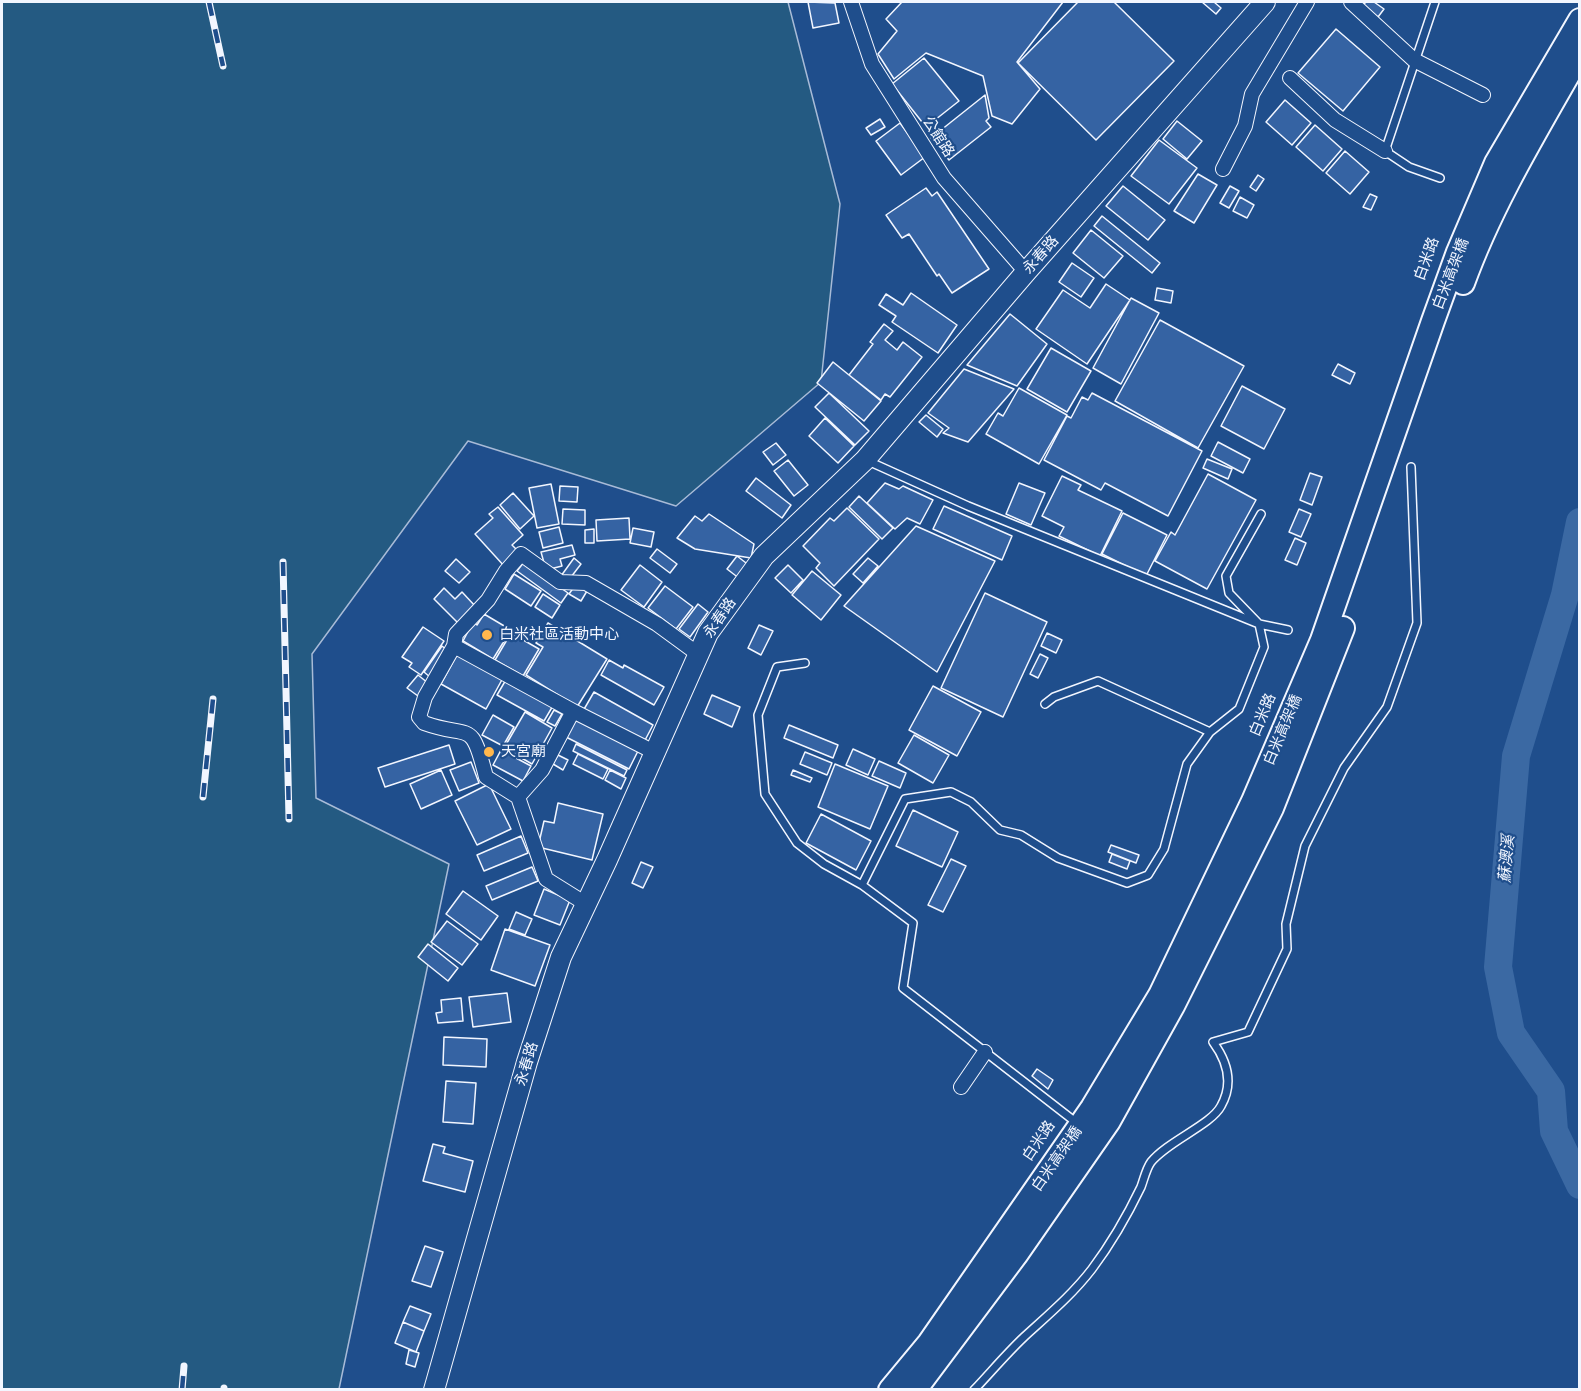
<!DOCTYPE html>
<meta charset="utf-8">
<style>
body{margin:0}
#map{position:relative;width:1581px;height:1391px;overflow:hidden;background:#1f4e8c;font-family:"Open Sans",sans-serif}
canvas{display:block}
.frame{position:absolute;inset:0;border:3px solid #f2f6ff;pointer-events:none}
</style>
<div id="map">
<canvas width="1581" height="1391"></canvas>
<div class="frame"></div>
</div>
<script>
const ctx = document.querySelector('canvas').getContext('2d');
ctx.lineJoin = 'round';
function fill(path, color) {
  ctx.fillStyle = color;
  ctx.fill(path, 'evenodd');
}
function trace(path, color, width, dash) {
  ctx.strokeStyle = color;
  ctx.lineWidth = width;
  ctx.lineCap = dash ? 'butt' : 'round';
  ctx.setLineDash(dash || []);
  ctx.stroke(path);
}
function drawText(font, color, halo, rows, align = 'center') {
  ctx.font = font + ' "Open Sans","Noto Sans TC",sans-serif';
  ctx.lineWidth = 4.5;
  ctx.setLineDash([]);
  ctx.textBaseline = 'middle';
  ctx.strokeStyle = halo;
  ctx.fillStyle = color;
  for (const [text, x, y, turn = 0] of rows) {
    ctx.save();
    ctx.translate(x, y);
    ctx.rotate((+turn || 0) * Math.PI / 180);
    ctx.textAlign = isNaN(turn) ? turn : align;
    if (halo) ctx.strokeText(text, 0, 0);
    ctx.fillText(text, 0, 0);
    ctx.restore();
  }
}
const green = new Path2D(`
 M2 2H788L840 204 821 382 676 506 468 441 312 654 316 798 449 864 339 1389 2 1390Z`);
fill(green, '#245a82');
trace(green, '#a8bbd7', 1.5);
trace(new Path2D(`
 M1580 522 1565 595 1516 756 1498 967 1511 1033 1551 1091 1554 1131 1580 1185`), '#3b69a3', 28);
const building = new Path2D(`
 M808 2 835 3 839 23 813 28Z
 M902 2H1063L1017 62 1040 89 1012 124 992 116 983 76 926 53 894 79 878 54 897 31 886 19Z
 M1078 2H1114L1174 61 1096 140 1018 63Z
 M1202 2H1214L1221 8 1216 14Z
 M1366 2H1374L1384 9 1378 17 1363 5Z
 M1336 29 1380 67 1343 111 1298 73Z
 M924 58 959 101 926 127 892 84Z
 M985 95 989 118 986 121 991 127 949 160 931 138Z
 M1285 100 1311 123 1292 145 1266 122Z
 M880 119 885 127 871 135 866 128Z
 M1177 121 1202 141 1187 159 1163 139Z
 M900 123 925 157 901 175 876 141Z
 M1315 125 1342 149 1323 171 1296 147Z
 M1159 140 1197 168 1169 204 1131 176Z
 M1345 151 1369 172 1350 194 1326 173Z
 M1198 174 1217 185 1194 223 1174 211Z
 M1258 175 1264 179 1256 191 1250 187Z
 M1123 186 1165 220 1148 240 1106 206Z
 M1230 186 1239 191 1229 208 1220 203Z
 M926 188 932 196 937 192 989 269 952 293 939 274 937 276 909 234 902 238 886 215Z
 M1370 194 1377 197 1371 210 1363 207Z
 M1240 197 1254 205 1247 218 1233 211Z
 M1102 216 1160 263 1152 273 1094 226Z
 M1091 230 1123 256 1104 278 1073 253Z
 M1072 263 1094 278 1081 297 1059 282Z
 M1106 284 1130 300 1087 364 1036 329 1063 290 1090 308Z
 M1157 288 1173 291 1171 303 1155 300Z
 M911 293 957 325 938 353 892 322 896 316 879 305 886 294 903 305Z
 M1131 298 1159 313 1121 384 1093 368Z
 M1010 314 1047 344 1017 386 967 365Z
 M1160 320 1244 366 1198 448 1115 401Z
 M884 324 893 331 885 340 897 350 903 342 922 357 890 397 885 394 881 400 849 375 873 344 870 342Z
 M1051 348 1091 371 1067 412 1027 389Z
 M833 362 881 401 864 421 817 383Z
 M1338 364 1355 373 1350 384 1332 375Z
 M964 369 1014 389 968 442 943 433 949 428 928 413Z
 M1242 386 1285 409 1264 449 1221 426Z
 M1019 388 1067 415 1039 464 986 434 998 413 1003 416Z
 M829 393 869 431 855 445 815 407Z
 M1092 393 1202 451 1168 516 1105 483 1101 490 1044 460 1067 416 1071 418 1082 397 1088 400Z
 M926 415 943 429 937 437 919 422Z
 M825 418 854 446 838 463 809 436Z
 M1218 442 1250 459 1243 473 1211 456Z
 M776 443 786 455 773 465 763 452Z
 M1207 459 1232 469 1228 479 1203 468Z
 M788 460 808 485 794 496 774 471Z
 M1310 473 1322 477 1312 505 1300 500Z
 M1208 474 1256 500 1207 589 1155 561 1171 532 1175 535Z
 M1062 476 1081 485 1078 490 1122 511 1100 556 1059 536 1064 527 1042 516Z
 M756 478 791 505 782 518 746 491Z
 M885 483 899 489 903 486 933 500 920 524 907 518 895 529 867 503Z
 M1019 483 1045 493 1031 525 1006 514Z
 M551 484 559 524 537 528 529 488Z
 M560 486 578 487 577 502 559 501Z
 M513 493 534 516 520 529 500 505Z
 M859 496 893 528 882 539 849 507Z
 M944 506 1012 536 1002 560 933 529Z
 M498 507 523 535 512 545 520 553 505 567 475 534 493 518 489 514Z
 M847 508 879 539 834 586 816 568 820 563 803 546 830 518 834 521Z
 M563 509 585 510V525L562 524Z
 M1299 509 1311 514 1301 537 1289 532Z
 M1123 513 1167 535 1146 576 1102 554Z
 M709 514 754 544 751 558 695 549 677 538 695 516 702 521Z
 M629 518 630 539 597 541 596 520Z
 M916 526 995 561 937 672 844 606Z
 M559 527 563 543 543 548 539 532Z
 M633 528 654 532 651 547 630 543Z
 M594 529V543H585V530Z
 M1295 538 1306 543 1297 565 1285 560Z
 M572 545 575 555 560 559 562 566 546 570 541 552Z
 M657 549 677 564 670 573 650 558Z
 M737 556 750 566 740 579 727 569Z
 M574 558 581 564 568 581 561 576Z
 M868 558 878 566 863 583 853 574Z
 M456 559 470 572 459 583 445 571Z
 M524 562 568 593 561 603 517 571Z
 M640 565 662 582 644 607 621 590Z
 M788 565 803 580 791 593 775 578Z
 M812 571 841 595 821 620 792 595Z
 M514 574 541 591 531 606 505 589Z
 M576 584 587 591 581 601 569 594Z
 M665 586 693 607 676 629 648 608Z
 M444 588 455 599 462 592 476 607 459 624 434 599Z
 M985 593 1047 622 1003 717 941 688Z
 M543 594 560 605 552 618 535 607Z
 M698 604 708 612 690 637 679 629Z
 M484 614 511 630 493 659 463 641 473 622 477 625Z
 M548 623 607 659 577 707 526 675 543 647 536 643Z
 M759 625 773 631 761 655 748 648Z
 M423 627 444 641 421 675 409 667 412 663 402 657Z
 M511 633 539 649 523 676 495 660Z
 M1047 633 1062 640 1056 653 1041 646Z
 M442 646 448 651 430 677 424 672Z
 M459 651 504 676 486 709 441 684Z
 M1040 654 1048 658 1038 678 1030 674Z
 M609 660 623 668 624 665 664 687 654 705 601 675Z
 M418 675 428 683 418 696 407 688Z
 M507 678 554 704 544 721 497 695Z
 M933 686 981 712 957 756 909 730Z
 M594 692 653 725 643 744 583 711Z
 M712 695 740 707 732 727 704 714Z
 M554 710 562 714 555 726 547 722Z
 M525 712 552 728 532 764 504 748Z
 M493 715 514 727 503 746 482 735Z
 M576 718 639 749 629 769 566 737Z
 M789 725 838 745 833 758 784 738Z
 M914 735 949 755 933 783 898 763Z
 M576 744 627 770 624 776 573 751Z
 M449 745 455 764 385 787 378 768Z
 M853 749 875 759 868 775 846 765Z
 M501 750 531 766 523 781 493 765Z
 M805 752 832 763 827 775 800 764Z
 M578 754 608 769 603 779 573 764Z
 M558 755 568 760 563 770 553 764Z
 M879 761 906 773 900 788 872 776Z
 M471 762 479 783 459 791 450 770Z
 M835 764 888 786 870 829 818 807Z
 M441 770 452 795 421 809 410 784Z
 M610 770 626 778 621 789 605 780Z
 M793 770 812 778 810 782 791 775Z
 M489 784 511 829 477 845 455 801Z
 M558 803 603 814 592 860 538 847 544 821 554 823Z
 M913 810 958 832 942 867 896 846Z
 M821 814 871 841 856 870 806 843Z
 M521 836 528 853 484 871 477 855Z
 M1111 845 1139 855 1136 863 1108 852Z
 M1112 854 1130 861 1127 869 1109 862Z
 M951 859 966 866 943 912 928 905Z
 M641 862 653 867 643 888 632 883Z
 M532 867 538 881 492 900 486 886Z
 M544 889 570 900 560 925 534 915Z
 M463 891 498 916 481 940 446 914Z
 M516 912 532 919 525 935 509 929Z
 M447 921 478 944 462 965 431 942Z
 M505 929 550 945 535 986 491 970Z
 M428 944 458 968 448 981 418 957Z
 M507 993 511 1022 473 1027 469 997Z
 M461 998 463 1021 438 1023 436 1013 442 1012 441 1000Z
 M444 1037 487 1039 486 1067 443 1065Z
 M1037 1069 1053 1080 1048 1089 1032 1076Z
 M446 1081 476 1083 473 1124 443 1122Z
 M433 1144 445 1147 443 1153 473 1161 465 1192 423 1181Z
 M425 1246 443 1252 431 1287 412 1281Z
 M410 1306 431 1314 424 1331 403 1322Z
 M403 1322 424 1331 416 1352 395 1343Z
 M409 1350 419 1353 415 1367 406 1364Z`);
fill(building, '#3563a3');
trace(building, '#f2f6ff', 1.5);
const lane = new Path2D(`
 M1435 2 1385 151 1409 167 1440 178
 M868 461 968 506 1259 624 1288 630
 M805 663 777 667 758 715 765 794 797 843 824 864 862 885
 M1045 704 1054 697 1098 681 1210 732
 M1073 1120 903 988 913 923 862 885 905 799 951 792 971 802 1000 830 1021 835 1058 858 1127 883 1148 875 1164 849 1187 764 1210 732 1239 709 1264 647 1259 624 1229 593 1226 576 1261 514
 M974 1390C991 1372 1007 1353 1024 1337 1048 1315 1072 1295 1092 1269 1110 1245 1128 1214 1141 1187 1144 1179 1146 1169 1151 1162 1168 1141 1211 1125 1221 1106 1234 1083 1227 1061 1213 1042L1248 1032 1287 949 1286 924 1305 846 1344 768 1387 707 1417 623 1411 467`);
const street = new Path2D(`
 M851 2 872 64 944 178 1026 272
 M1351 2 1414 60 1483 95
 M1290 78 1335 120 1385 151
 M1223 169 1245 126 1252 94 1307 2
 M454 646 573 711
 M518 797 542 770 573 711 654 752
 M586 904 546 879 518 797 486 777C471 717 471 740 424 723L419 717 425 697 454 646 456 634 488 600 506 571 521 554 560 582 586 583 657 624 698 654
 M961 1087 985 1052`);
const secondary = new Path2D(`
 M434 1390 527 1062 561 957 607 860 708 633 764 556 865 460 1026 272 1265 2`);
const primary = new Path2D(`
 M1463 283C1492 203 1538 128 1580 54
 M890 1390 929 1343 1092 1108 1160 995 1253 801 1322 640 1433 321 1458 252 1496 163 1580 20
 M915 1390 1016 1255 1109 1121 1173 1006 1272 808 1343 628`);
trace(lane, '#f2f6ff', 10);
trace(street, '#f2f6ff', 16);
trace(secondary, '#f2f6ff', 22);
trace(primary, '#f2f6ff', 26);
trace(lane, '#1f4e8c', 7);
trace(street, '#1f4e8c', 14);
trace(secondary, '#1f4e8c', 20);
trace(primary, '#1f4e8c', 22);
const rail = new Path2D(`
 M209 2 223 66
 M283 562 289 819
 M203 797 213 699
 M182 1390 184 1366
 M224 1390V1388`);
trace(rail, '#f2f6ff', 7);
trace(rail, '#1f4e8c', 4.5, [14]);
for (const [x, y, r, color] of [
 [487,635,6,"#ffb74d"],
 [489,752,6,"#ffb74d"]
]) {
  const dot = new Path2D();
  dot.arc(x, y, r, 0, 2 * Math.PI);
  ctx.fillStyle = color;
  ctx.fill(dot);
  trace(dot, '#1f4e8c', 2);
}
drawText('15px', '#f2f6ff', '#1f4e8c', [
 ["公館路",938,137,57],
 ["永春路",1041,255,-49],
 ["白米路",1427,259,-70],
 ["白米高架橋",1451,274,-69],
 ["永春路",720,618,-56],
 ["白米路",1263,715,-67],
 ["白米高架橋",1283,730,-67],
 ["永春路",527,1064,-73],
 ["白米路",1039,1141,-56],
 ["白米高架橋",1057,1159,-55]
]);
drawText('15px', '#f2f6ff', '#1f4e8c', [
 ["白米社區活動中心",499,635],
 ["天宮廟",501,752]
], 'left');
drawText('italic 16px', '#f2f6ff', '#1f4e8c', [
 ["蘇澳溪",1507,859,-85]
]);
</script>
